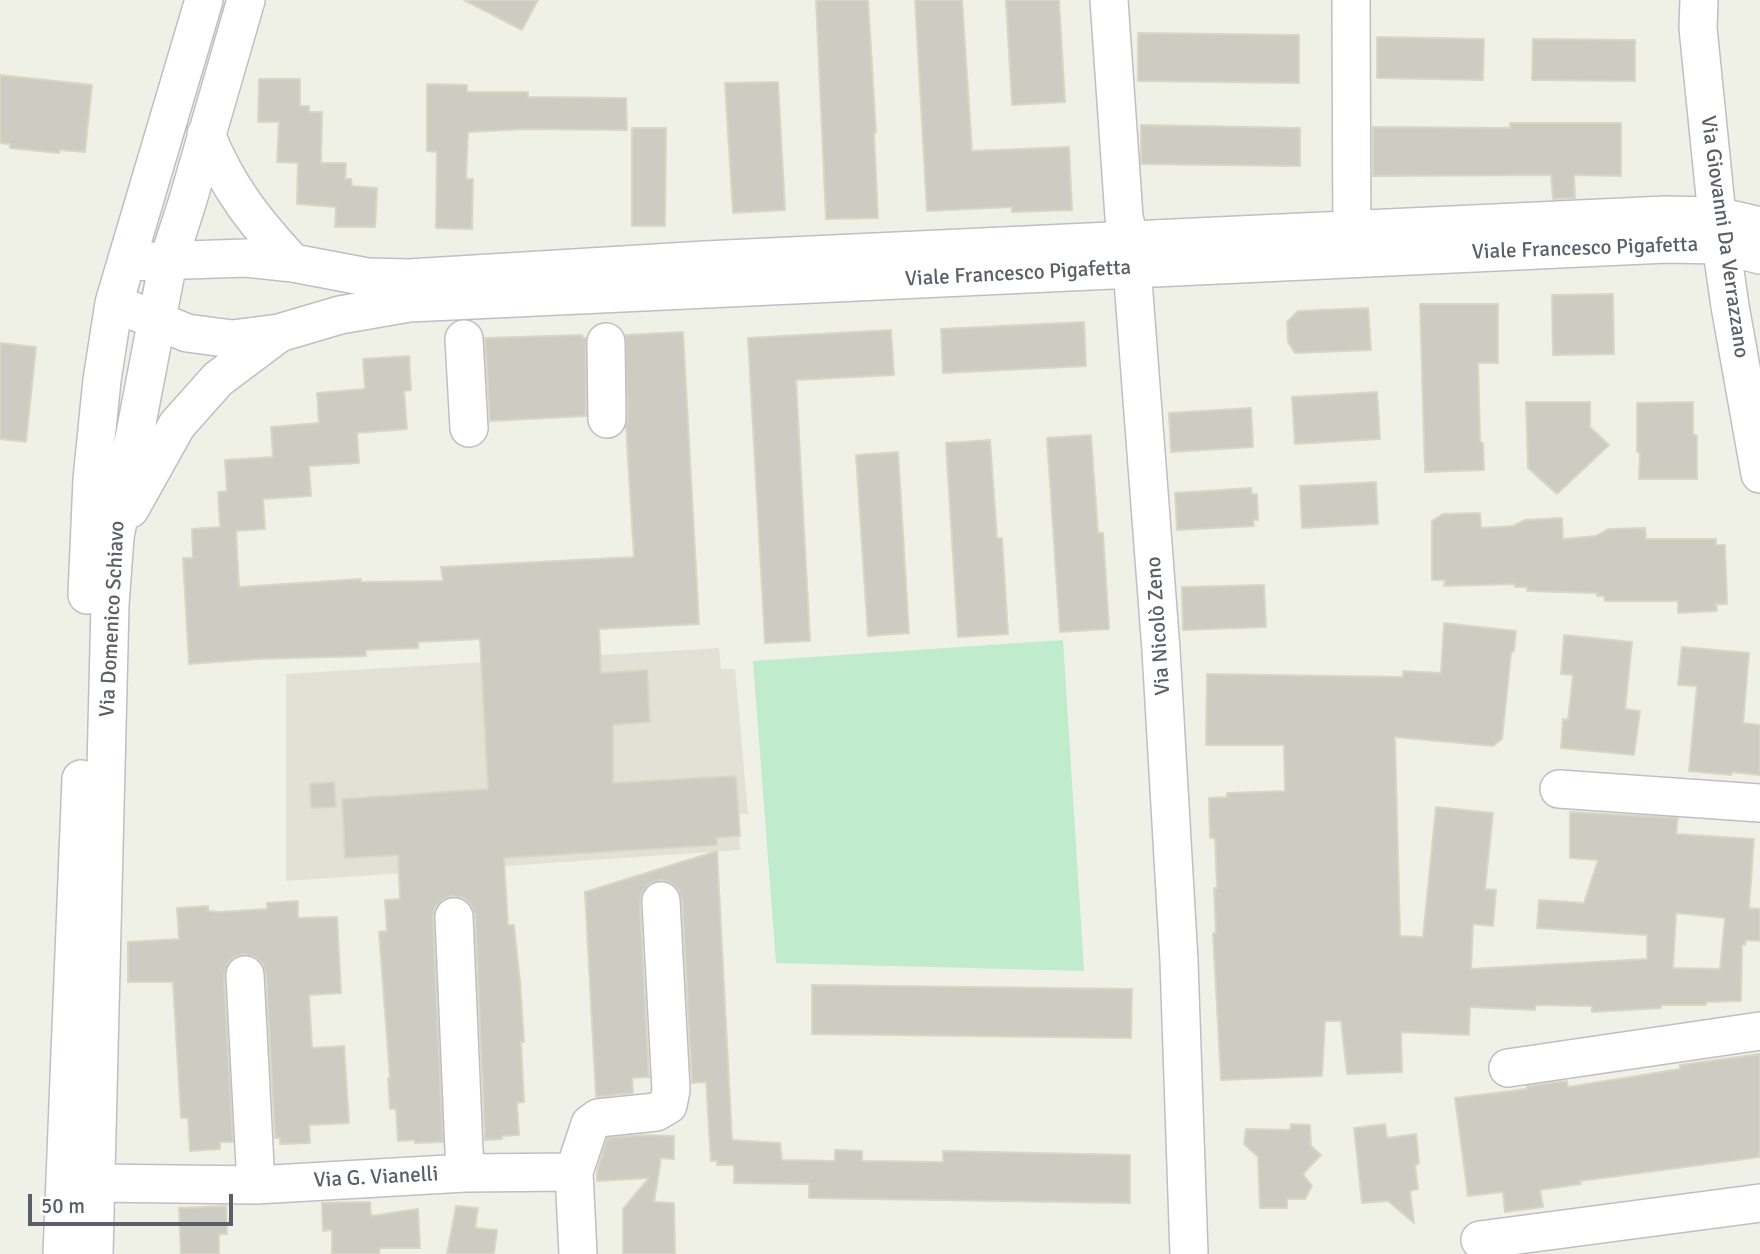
<!DOCTYPE html>
<meta charset="utf-8">
<style>
body{margin:0}
#map{position:relative;width:1760px;height:1254px;overflow:hidden;background:#f0f1e6;font-family:Signika,sans-serif}
canvas{display:block}
.scale{position:absolute;left:28px;top:1194px;width:205px;height:32px;box-sizing:border-box;border:4px solid #5d5f68;border-top:0;padding-left:9px;font-size:21px;line-height:24px;white-space:nowrap;color:#5d5f68;-webkit-text-stroke:5px #fff;paint-order:stroke}
</style>
<div id="map">
<canvas width="1760" height="1254"></canvas>
<div class="scale">50 m</div>
</div>
<script>
const ctx = document.querySelector('canvas').getContext('2d');
ctx.lineJoin = 'round';
function fill(path, color) {
  ctx.fillStyle = color;
  ctx.fill(path, 'evenodd');
}
function trace(path, color, width, dash) {
  ctx.strokeStyle = color;
  ctx.lineWidth = width;
  ctx.lineCap = dash ? 'butt' : 'round';
  ctx.setLineDash(dash || []);
  ctx.stroke(path);
}
function drawText(font, color, halo, rows, align = 'center') {
  ctx.font = font + ' Signika,sans-serif';
  ctx.lineWidth = 5;
  ctx.setLineDash([]);
  ctx.textBaseline = 'middle';
  ctx.strokeStyle = halo;
  ctx.fillStyle = color;
  for (const [text, x, y, turn = 0] of rows) {
    ctx.save();
    ctx.translate(x, y);
    ctx.rotate((+turn || 0) * Math.PI / 180);
    ctx.textAlign = isNaN(turn) ? turn : align;
    if (halo) ctx.strokeText(text, 0, 0);
    ctx.fillText(text, 0, 0);
    ctx.restore();
  }
}
fill(new Path2D(`
 M719 648 721 669H735L748 814H738L740 850 286 881V674Z`), '#e1e2d5');
fill(new Path2D(`
 M1063 640 1084 971 776 963 753 661Z`), '#c1ebcd');
const building = new Path2D(`
 M464 0H538L522 30Z
 M816 0H868L876 132 874 133 878 218 826 219Z
 M915 0H962L972 151 1069 147 1072 210 1012 212V207L927 211Z
 M1006 0H1059L1065 102 1012 105Z
 M1138 33 1299 35V83L1138 81Z
 M1377 37 1484 39 1483 80 1377 78Z
 M1533 39 1635 40V81L1532 80Z
 M0 75 92 85 85 152 60 150 59 153 10 148V144L0 143Z
 M259 79H300V106H309V112H322L321 163H346L345 179H351L352 186 377 188 375 227H335L336 207 297 204 298 163 277 162 279 122H258Z
 M778 82 785 210 733 213 725 83Z
 M427 84 467 85V92H528V97L626 98 627 130 525 129 468 132 466 179H473L472 229 436 228 437 152 427 151Z
 M1510 123H1621V176L1574 175 1575 198 1553 199 1551 175 1373 176V127L1510 128Z
 M1141 125 1300 128V166L1141 164Z
 M632 128H666L665 226H632Z
 M1613 294 1614 354 1553 355 1552 295Z
 M1420 304H1498V363H1478L1480 441 1483 443 1484 470 1425 472Z
 M1368 308 1371 350 1295 353 1288 342 1287 322 1298 311Z
 M1084 322 1086 366 943 373 941 329Z
 M891 330 894 375 796 380 810 641 765 643 748 338Z
 M683 332 699 624 599 629 601 673 647 670 650 722 613 725V783L736 776 740 836 716 838 717 845 504 858 508 925H514L520 982 524 1042H521L524 1102 517 1103 519 1135 502 1136V1139L485 1140 475 915 471 905 463 898 452 896 442 900 435 908 433 918 443 1142 415 1143V1140L398 1141 396 1109H390L388 1078H390L379 932 387 931 385 900 400 899 398 855 345 858 342 799 488 789 480 639 418 642V648L366 650V656L257 659 189 664 183 558H193L192 529 220 527 218 492 227 491 225 460 273 457 271 427 319 423 317 393 365 389 363 359 409 356 411 390 404 391 407 429 357 433 359 463 309 466 311 496 263 499 265 529 236 531 239 587 361 579V582L443 581 441 567 634 557 626 426 628 419 625 335Z
 M582 335 583 338H586V416L490 421 485 338Z
 M0 343 36 347 26 442 0 439Z
 M1377 392 1380 439 1295 444 1292 397Z
 M1526 402H1590V427L1609 445 1557 494 1528 468Z
 M1693 402V434L1697 436V479H1639L1640 453 1637 452V403Z
 M1251 408 1253 447 1171 452 1169 413Z
 M1091 435 1098 533H1103L1109 629 1060 632 1047 438Z
 M990 440 997 538H1002L1008 634 958 637 946 443Z
 M898 452 909 633 868 636 856 455Z
 M1376 482 1378 524 1302 528 1300 486Z
 M1251 488 1252 494H1257L1258 520H1253L1254 526 1177 530 1175 493Z
 M1480 513 1481 528 1513 526 1525 520 1562 518 1563 539 1596 536 1608 529 1645 528 1646 539H1716V545H1725L1727 604H1716L1717 611 1678 613V601H1605L1604 596H1597V593L1527 591V587H1515V584L1444 586 1445 580H1432V521L1443 514Z
 M1264 585 1266 627 1183 630 1182 587Z
 M1444 623 1516 631 1514 651 1511 653 1502 739 1493 746 1395 737 1400 936 1423 937 1436 807 1493 813 1485 889 1496 890 1493 926 1473 924 1471 969 1647 959V935L1537 928 1539 900 1584 903 1598 860 1570 858V812L1678 818 1676 834 1754 839 1749 908 1760 909V941L1746 940 1745 945H1742L1741 1001 1706 1002V1005H1661V1008L1592 1012V1006L1536 1005 1535 1010 1470 1007 1469 1035 1401 1032 1402 1072 1347 1074 1341 1021H1325L1322 1076 1221 1080 1213 934 1216 932 1214 888H1217L1215 838H1210L1209 798 1227 797V793L1285 791 1284 745H1206L1207 674 1403 677V671L1441 673ZM1676 913 1725 918 1720 969 1673 968Z
 M1564 635 1632 642 1625 709 1640 711 1634 755 1561 748 1563 719 1568 720 1573 675 1561 674Z
 M1682 647 1749 653 1743 723 1760 725V775L1732 772 1731 775 1689 771 1697 686 1678 685Z
 M334 782 336 807 311 808 310 784Z
 M717 851 732 1140 780 1143 782 1160 835 1161V1150L862 1151V1161L943 1162V1151L1130 1155V1203L809 1198V1184L734 1183V1165H717V1161H711L706 1082 692 1083 682 900 678 889 671 883 661 880 649 884 642 892 640 902 649 1077 632 1078 633 1093 596 1097 585 892Z
 M298 901V918L337 917 341 993 309 995 312 1048 344 1046 349 1123 309 1125 310 1143 280 1144V1138H275L266 974 263 964 255 957 243 954 233 958 227 965 224 976 233 1142H220V1149L190 1151 188 1118H181L173 982H128V942L179 939 177 908 208 906V911L219 912 267 909V903Z
 M812 985 1132 989 1131 1038 812 1034Z
 M1760 1054V1157L1580 1181 1581 1184 1540 1190 1543 1207 1505 1212 1503 1192 1468 1196 1455 1098 1527 1089V1086L1567 1081 1568 1087 1680 1069V1065Z
 M1291 1124 1310 1125 1311 1146 1321 1155 1303 1174 1312 1186 1305 1199H1287V1208H1260L1258 1157 1244 1144 1246 1129 1290 1130Z
 M1385 1124 1387 1138 1416 1134 1419 1163 1415 1165 1418 1189 1410 1191 1414 1223 1388 1201 1362 1203 1354 1128Z
 M642 1135 674 1136V1159L661 1158 654 1202 674 1203 675 1254H623V1209L649 1178 597 1181V1171L607 1138Z
 M370 1202 371 1216 418 1209 420 1248H380L379 1254H332V1230L323 1231 322 1203Z
 M226 1206 227 1234H219V1254H181L179 1208Z
 M456 1206 478 1208 475 1228 497 1230 494 1254H447Z`);
fill(building, '#ccccc3');
trace(building, '#d7d7c4', 2);
const minor = new Path2D(`
 M1109 0 1124 217 1130 241 1161 650 1179 961 1189 1254
 M1351 0 1352 254
 M1699 0 1698 28 1717 216 1730 306 1760 474
 M206 134C227 187 255 222 293 263
 M126 262 246 258 293 263 367 277 409 278 705 260 1665 215 1717 216 1760 226
 M114 303 187 333 232 339 279 333 340 315 409 303 1666 244 1721 245 1760 255
 M464 339 469 428
 M606 342 607 419
 M130 509 177 425 218 379 278 334
 M87 595 92 479 102 380 114 303 204 0
 M1559 789 1760 803
 M454 917 465 1173
 M245 975 256 1185
 M1508 1068 1760 1031
 M574 1172 590 1124 598 1118 656 1112 668 1105 671 1090 661 901
 M96 1183 256 1185 465 1173 574 1172 578 1254
 M1480 1240 1760 1203
 M62 1254 81 779
 M94 1254 110 605 115 537 168 262 188 200 246 0`);
trace(minor, '#bebec6', 40);
trace(minor, '#fff', 37);
drawText('21px', '#5d5f68', '#fff', [
 ["Via Giovanni Da Verrazzano",1724,237,82],
 ["Viale Francesco Pigafetta",1585,249,-2],
 ["Viale Francesco Pigafetta",1018,274,-3],
 ["Via Domenico Schiavo",113,619,-87],
 ["Via Nicolò Zeno",1159,626,-94],
 ["Via G. Vianelli",376,1178,-3]
]);
</script>
